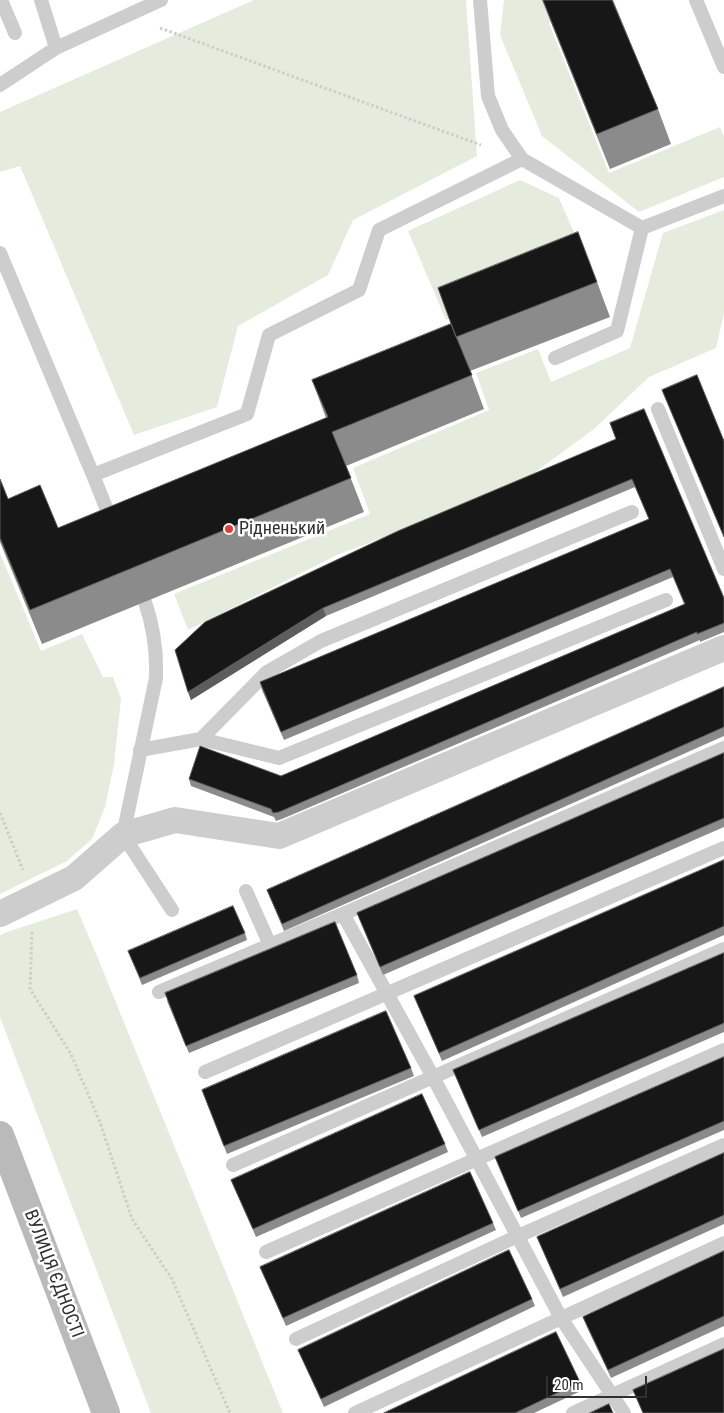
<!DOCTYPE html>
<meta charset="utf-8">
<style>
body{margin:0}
#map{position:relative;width:724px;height:1413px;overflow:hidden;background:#fff;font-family:"Roboto Condensed",sans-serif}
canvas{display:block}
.scale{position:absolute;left:546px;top:1376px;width:101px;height:22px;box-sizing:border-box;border:2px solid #303030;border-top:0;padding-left:6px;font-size:15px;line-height:18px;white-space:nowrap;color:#303030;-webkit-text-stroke:4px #fff;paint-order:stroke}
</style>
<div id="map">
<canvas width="724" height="1413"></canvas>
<div class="scale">20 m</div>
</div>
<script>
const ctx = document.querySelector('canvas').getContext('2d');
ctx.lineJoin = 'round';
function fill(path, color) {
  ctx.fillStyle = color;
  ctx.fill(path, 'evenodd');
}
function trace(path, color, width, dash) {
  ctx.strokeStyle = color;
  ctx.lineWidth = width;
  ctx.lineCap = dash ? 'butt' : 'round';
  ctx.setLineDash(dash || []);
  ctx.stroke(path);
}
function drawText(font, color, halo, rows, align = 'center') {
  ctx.font = font + ' "Roboto Condensed",sans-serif';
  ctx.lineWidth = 5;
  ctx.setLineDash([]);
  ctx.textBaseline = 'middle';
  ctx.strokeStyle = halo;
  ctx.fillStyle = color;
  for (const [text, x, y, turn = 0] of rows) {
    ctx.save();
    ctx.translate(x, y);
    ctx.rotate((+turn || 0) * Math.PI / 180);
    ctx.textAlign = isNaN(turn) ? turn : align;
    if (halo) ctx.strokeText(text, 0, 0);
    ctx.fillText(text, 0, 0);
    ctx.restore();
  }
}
fill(new Path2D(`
 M254 0H466L477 156 353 220 328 275 238 326 217 407 134 435 20 166 0 172V112Z
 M504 0H590L592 6 549 23 609 173 720 127 724 137V177L639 212 542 136 500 35Z
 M520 180 559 198 587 262 446 320 408 231Z
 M724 210V313L716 348 649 377 594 429 515 487 337 555 188 630 174 594 370 514 353 468 489 410 476 373 538 349 551 382 630 348 663 233Z
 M0 553 41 651 82 634 103 677H113L121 699 114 764 105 807 92 839 67 861 0 894Z
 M77 909 97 956 283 1413H151L0 1017V935L7 932Z`), '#e5ecde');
trace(new Path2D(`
 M160 28 481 145
 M0 813 23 870
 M32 932 30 989 71 1054 100 1122 132 1219 172 1279 230 1413`), '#cdcdcd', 3, [2.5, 2.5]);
trace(new Path2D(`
 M1 0 15 33
 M480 0 488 96 502 130 522 159
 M696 0 724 67
 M56 48 161 0
 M0 85 56 48 41 0
 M642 228 724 196
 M0 253 93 475 247 414 269 335 359 290 379 230 522 159 642 228
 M555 358 617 331 642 228
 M658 409 724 569
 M93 475 113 525
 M145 602C154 628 157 651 156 678L123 835 172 910
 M201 739 267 672 321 641 632 512
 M140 750 201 739 279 758 666 600
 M246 891 270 945
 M343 914 433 1077 561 1318 624 1413
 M159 992 343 914 724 748
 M205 1072 724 848
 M233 1165 724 949
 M266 1252 724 1050
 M296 1339 518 1236 724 1145
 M355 1413 724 1243
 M573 1413 724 1344`), '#cdcdcd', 14);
trace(new Path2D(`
 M0 914 74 878 123 835 175 820 279 836 724 648`), '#cdcdcd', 26);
trace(new Path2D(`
 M0 1135 106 1413`), '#bababa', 28);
fill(new Path2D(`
 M543 0H613L658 109 671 144 610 169 552 25Z
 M597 282 610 317 470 371 484 409 346 466 364 512 42 644 0 542V479L8 499 58 528 326 418 312 380 451 324 438 288Z
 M616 439 724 598V632L700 642V640L282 819 276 821 274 817 191 786 189 779 281 776 684 604 673 577 284 740 262 690 260 682 649 519 635 487 326 616 191 700 175 650Z
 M724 687V736L284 931 267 890Z
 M724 753V827L383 975 357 913Z
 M724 860V935L442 1061 414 996Z
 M245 933 247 940 142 985 128 951Z
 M724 953V1032L482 1137 453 1070Z
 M357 975 359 983 189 1053 167 1001Z
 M724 1057V1130L521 1218 495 1157Z
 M411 1068 414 1076 227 1154 202 1090Z
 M445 1144 448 1152 256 1237 231 1180Z
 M724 1153V1224L563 1297 537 1237Z
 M493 1223 496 1230 286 1326 260 1267Z
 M724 1251V1326L611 1378 586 1325 583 1317Z
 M532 1299 535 1306 324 1407 298 1350Z
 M580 1382 583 1390 534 1413H384Z`), '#8b8b8b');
fill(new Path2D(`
 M323 608 326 616 191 700 188 692Z`), '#5d5d5d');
const building = new Path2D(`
 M543 0H612L658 109 597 134Z
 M578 232 597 282 456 337 438 288Z
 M451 324 472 375 332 432 351 478 30 610 0 538V479L8 499 40 485 58 528 328 417 312 380Z
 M697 375 724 441V537L662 390Z
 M644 409 724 598V623L697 634V632L279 812 273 813 271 809 189 779 200 746 281 776 685 604 670 569 281 732 260 682 649 519 632 479 323 608 188 692 175 650 205 622 398 531 616 439 610 423Z
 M724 687V727L282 924 267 890Z
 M724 753V818L380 967 357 913Z
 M724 860V926L439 1053 414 996Z
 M233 906 245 933 140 978 128 951Z
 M335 922 357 975 186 1046 165 993Z
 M724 953V1023L479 1130 453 1070Z
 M386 1011 411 1068 224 1146 202 1090Z
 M724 1057V1121L518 1211 495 1157Z
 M422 1094 445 1144 253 1229 231 1180Z
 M724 1153V1215L560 1289 537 1237Z
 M470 1172 493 1223 283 1318 260 1267Z
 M509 1250 532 1299 321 1399 298 1350Z
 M724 1251V1316L608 1370 583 1317Z
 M556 1332 580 1382 515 1413H384Z
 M724 1349V1413H643L633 1390Z
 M609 1404 613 1413H590Z`);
fill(building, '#171717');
trace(building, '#5d5d5d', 1);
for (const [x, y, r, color] of [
 [229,529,5,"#df3e3a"]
]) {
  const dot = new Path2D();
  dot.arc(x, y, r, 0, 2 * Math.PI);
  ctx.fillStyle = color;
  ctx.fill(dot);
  trace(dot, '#fff', 2);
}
drawText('18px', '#303030', '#fff', [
 ["Рідненький",239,529]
], 'left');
drawText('18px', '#303030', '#fff', [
 ["ВУЛИЦЯ ЄДНОСТІ",53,1274,69]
]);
</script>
